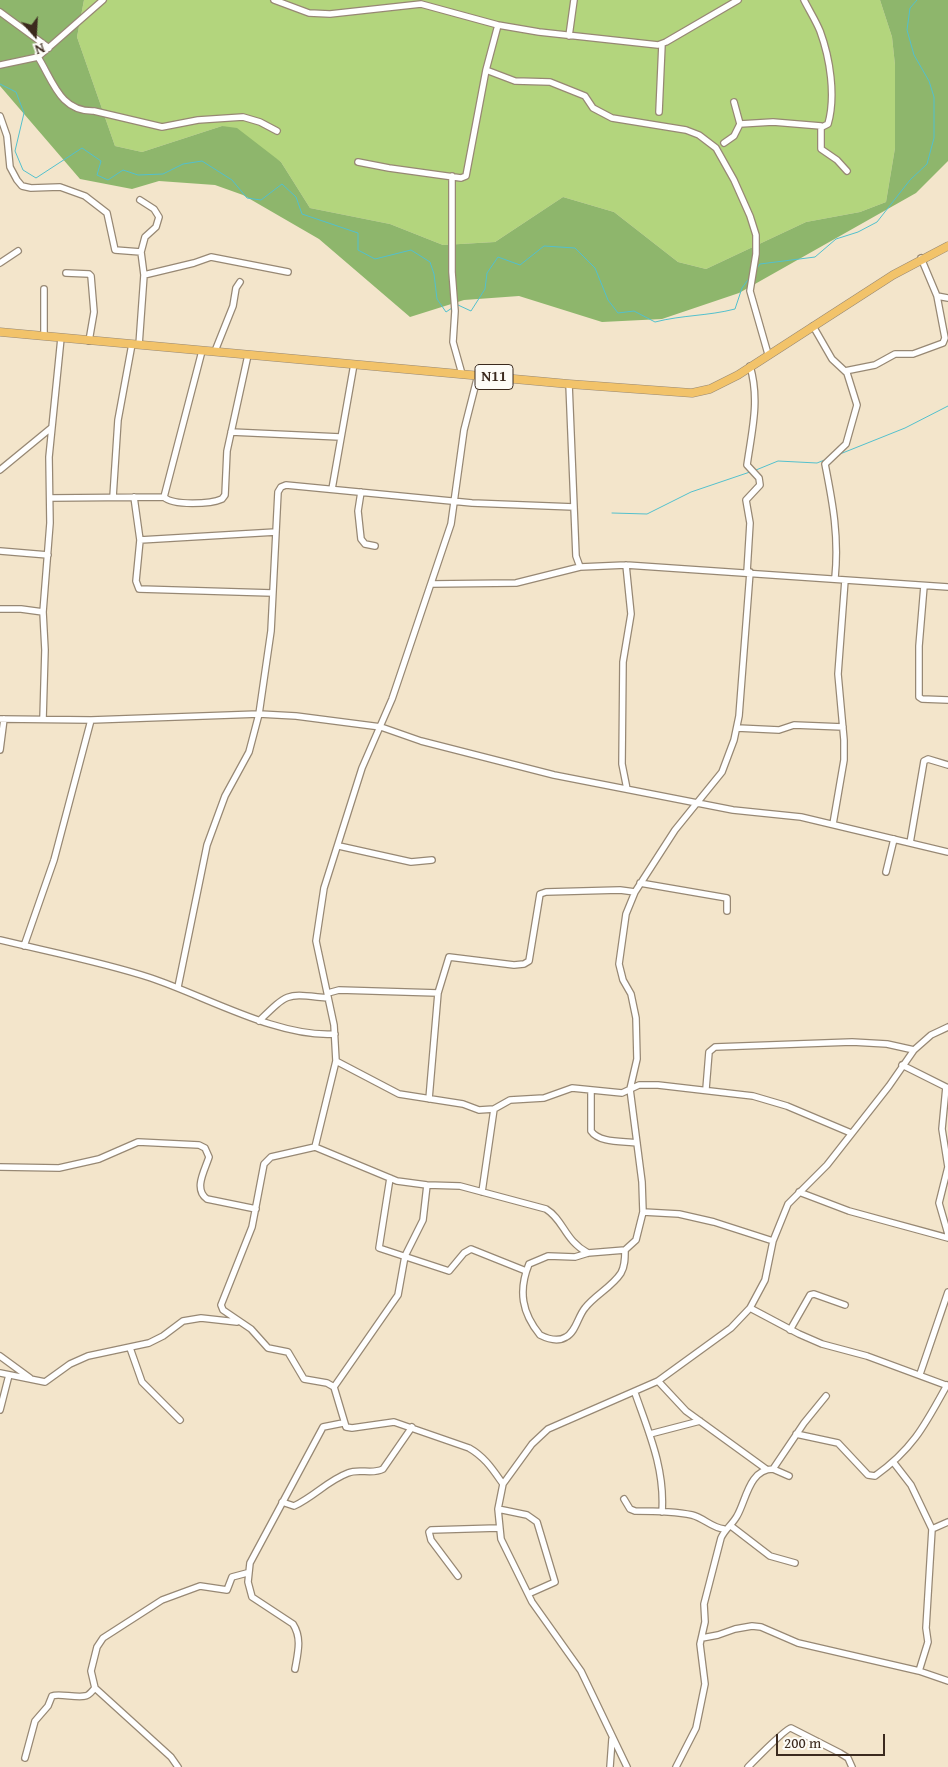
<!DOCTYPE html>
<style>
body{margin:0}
#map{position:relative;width:948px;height:1767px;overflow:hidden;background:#f3e5cb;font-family:"Gentium Book Plus",serif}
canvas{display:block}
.north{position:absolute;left:10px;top:10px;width:50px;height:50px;-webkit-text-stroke:4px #fdfcf7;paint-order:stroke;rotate:161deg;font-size:14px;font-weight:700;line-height:20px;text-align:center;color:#3b2a1e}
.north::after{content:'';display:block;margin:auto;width:18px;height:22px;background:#3b2a1e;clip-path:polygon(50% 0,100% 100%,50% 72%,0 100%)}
.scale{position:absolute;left:776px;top:1734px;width:109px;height:22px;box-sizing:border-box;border:2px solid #3b2a1e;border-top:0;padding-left:6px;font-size:15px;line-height:18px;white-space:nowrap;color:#3b2a1e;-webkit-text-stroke:4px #fdfcf7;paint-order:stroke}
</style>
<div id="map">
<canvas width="948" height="1767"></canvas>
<div class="north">N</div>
<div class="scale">200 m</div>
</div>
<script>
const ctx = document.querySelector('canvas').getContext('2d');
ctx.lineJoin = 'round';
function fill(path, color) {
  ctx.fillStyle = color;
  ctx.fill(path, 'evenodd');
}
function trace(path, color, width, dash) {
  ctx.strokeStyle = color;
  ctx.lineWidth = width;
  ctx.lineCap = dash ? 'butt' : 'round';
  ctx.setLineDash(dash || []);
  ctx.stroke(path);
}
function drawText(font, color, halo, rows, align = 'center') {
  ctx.font = font + ' "Gentium Book Plus",serif';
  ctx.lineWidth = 4;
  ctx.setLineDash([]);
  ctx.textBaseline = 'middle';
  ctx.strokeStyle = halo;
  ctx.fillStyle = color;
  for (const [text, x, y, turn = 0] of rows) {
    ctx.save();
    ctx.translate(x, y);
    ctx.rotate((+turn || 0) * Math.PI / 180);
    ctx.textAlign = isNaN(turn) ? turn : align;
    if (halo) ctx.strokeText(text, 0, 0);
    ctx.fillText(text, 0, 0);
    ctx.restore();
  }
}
fill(new Path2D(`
 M84 0H880L892 37 895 65V148L886 202 860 212 806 222 706 269 678 262 614 212 563 197 495 242 443 245 390 224 310 208 281 162 222 126 142 152 115 146 77 37Z`), '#b3d57d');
fill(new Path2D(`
 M0 0H84L77 37 115 146 142 152 222 126 237 128 281 162 310 208 390 224 443 245 495 242 563 197 614 212 678 262 706 269 806 222 860 212 886 202 895 148V65L892 37 880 0H948V161L916 193 739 293 662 319 602 322 519 296 464 300 410 317 319 239 243 195 215 185 159 181 132 189 80 179 0 86Z`), '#8eb66c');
trace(new Path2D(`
 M0 84 16 92 24 113 15 151 23 170 36 178 82 148 101 161 97 175 108 180 123 170 138 175 163 174 183 164 202 161 232 180 247 198 261 200 282 184 296 197 302 214 358 233V250L375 259 411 250 430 262 434 274 437 299 446 312 452 308
 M757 268 760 264 815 257 836 239 858 232 877 222 910 180 927 164 934 138V97L929 81 914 55 907 30 910 8 917 0
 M458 305 471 311 485 289 487 273 498 257 520 265 544 246 575 248 595 268 608 300 618 313 634 311 655 322C682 315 708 316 735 309L742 288 750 277
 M840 454 905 428 948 406
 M756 470 778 461 817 463 827 459
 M612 513 647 514 691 492 750 472`), '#53c0cd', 1);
const minor = new Path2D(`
 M274 0 309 13 330 14 421 4 498 25 539 32 658 45 666 42 738 0
 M804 0C809 10 816 21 820 31 830 58 836 96 828 124L822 127
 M0 12 49 48
 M569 36 574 0
 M38 57C53 81 60 112 94 111L162 127 198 120 243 117 260 122 277 131
 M0 65 38 57 103 0
 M486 70 515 81 550 82 585 96 593 108 612 118 686 130 699 135 716 148 734 180 750 216 756 235V254L750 291 768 354
 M659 112 662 44
 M0 116 7 136 10 167 17 180 22 186 31 188 60 187 85 196 107 213 115 250 141 252 144 275
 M740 124 773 122 821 126V149L837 160 847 171
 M724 143 734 136 740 124 734 102
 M358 162 389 168 461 178 466 176 486 70 498 25
 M452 176V272L455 311 453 342 462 374
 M140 200 154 209 159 217 156 227 145 237 141 252
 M921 258 937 296 948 298
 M0 263 18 251
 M66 273 89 274 91 276 94 312 89 341
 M44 289V336
 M813 326 832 359 847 373 857 405 846 444 825 464C833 504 839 537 835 578
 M139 345 144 275 194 263 211 257 288 272
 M215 351 233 306 236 288 240 282
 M845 371 875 365 895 354H913L943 343 945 338 937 296
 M569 384 576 556 580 567
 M231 432 340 437
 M0 470 51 428
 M332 489 354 364
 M361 492 358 511 361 539 365 544 375 546
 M113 497 118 420 132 344
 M134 497 140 540 136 581 139 589 272 593
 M164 497 202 351
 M50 498 164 497C173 506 211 504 222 499L225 495 227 451 248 355
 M140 540 276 532
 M0 551 48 555
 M626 565 631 614 623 662 622 764 627 789
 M747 572 750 523 746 500 760 485 759 478 747 465C752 430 760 400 750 366
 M431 584 516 583 580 567 626 565 948 587
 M924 586 919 646V697L922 699 948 700
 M0 609H21L43 612
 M0 719 91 720 259 714 296 716 381 727 421 741 554 775 733 810 801 817 948 852
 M43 719 45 650 43 612 50 523 49 457 61 338
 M737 728 779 730 794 725 843 727
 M0 750 4 719
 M833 824 844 760V740L838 674 845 580
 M910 843 924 761 928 759 948 765
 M339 846 411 862 432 860
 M886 872 894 839
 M640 883 727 898V911
 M635 892 626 914 619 964 623 980 631 994 636 1018 637 1059 630 1089 642 1182 643 1212 679 1214 714 1222 773 1241
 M0 940C50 952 102 962 151 978 205 996 278 1038 335 1034
 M24 946 54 860 91 720
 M178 987 207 845 225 796 249 752 259 714 271 631 278 492 281 487 286 485 472 503 574 507
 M328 993 339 990 438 993 449 957 514 965 524 964 529 961 540 894 546 892 620 890 635 892 675 830 722 772 734 740 739 716 750 572
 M259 1021C290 991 286 994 328 998
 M336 1061 399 1094 463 1104 479 1110 494 1109 510 1100 544 1098 572 1088 622 1093 639 1085H658L753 1096 787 1106 851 1133
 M902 1065 948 1088
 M946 1087 942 1129 948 1167 939 1203 948 1234
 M706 1089 709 1052 715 1047 852 1042 887 1044 914 1050
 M591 1090V1131C599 1143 623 1141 637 1143
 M429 1099 438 993
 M315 1147 336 1061 334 1025 316 941 324 888 362 768 392 699 451 524 464 430 478 375
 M0 1167 59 1168 99 1159 138 1142 199 1145 205 1148 209 1157C205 1170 193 1189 207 1199L256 1209
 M390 1178 379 1248 449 1271 464 1253 471 1249 526 1271
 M482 1192 494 1109
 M799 1192 849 1211 948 1238
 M625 1250C625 1258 625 1266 621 1273 612 1287 595 1295 585 1308 578 1316 576 1332 566 1337 558 1342 548 1339 540 1335 522 1313 518 1291 529 1264L548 1256 575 1257 588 1253 625 1250 636 1240 643 1212
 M750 1308 799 1334 822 1344 867 1356 948 1386
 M790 1330 810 1295 814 1294 845 1305
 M130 1348 142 1382 180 1420
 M0 1356 30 1378
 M0 1373 45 1382 70 1364 88 1356 149 1343 163 1336 183 1321 201 1318 237 1322
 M920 1374 948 1292
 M658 1381 686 1411 766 1469
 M334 1387 398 1295 405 1256 423 1220 427 1185
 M635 1393C649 1433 665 1469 662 1512
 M0 1410 9 1375
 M650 1434 700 1421
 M796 1434 838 1443 868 1475 875 1476C913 1449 925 1425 947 1385
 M894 1463 911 1485 932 1529 926 1628 928 1642 919 1671
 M773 1469 789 1476
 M503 1484C493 1470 485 1457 469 1448L394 1422 352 1428 346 1427 334 1387 327 1383 304 1379 288 1352 268 1348 251 1329 223 1310 221 1305 252 1227 264 1164 271 1157 315 1147 397 1181 427 1185 460 1186 546 1209C564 1220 564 1240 588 1253
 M624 1499 630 1509 635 1511C653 1511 673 1511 692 1515 704 1518 712 1528 724 1529
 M282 1502 294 1506C315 1496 327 1481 348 1473 359 1468 372 1475 383 1469L412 1427
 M498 1509 527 1515 537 1522 555 1582 528 1594
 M731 1526 770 1556 795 1563
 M932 1529 948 1522
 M458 1576 431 1540 429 1532 431 1530 498 1528
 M702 1638 718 1635 735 1629 752 1626 761 1627 798 1643 919 1671 948 1681
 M295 1669C298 1652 302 1638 293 1624L252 1597 248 1582 250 1563 323 1427 343 1423
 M25 1758 35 1721 48 1706 52 1696C58 1693 76 1698 85 1696 89 1696 92 1691 95 1688
 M178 1767 171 1757 95 1688 91 1671 97 1647 103 1638 162 1600 200 1586 227 1590 232 1577 247 1573
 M610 1767 612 1739
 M627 1767 581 1671 532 1602 501 1539 498 1509 503 1484 532 1444 548 1429 658 1381 731 1328 750 1308 765 1280 773 1241 788 1204 827 1165 889 1086 914 1050 931 1035 948 1027
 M676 1767 696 1728 705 1684 700 1644 705 1622 704 1604 721 1538C725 1529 732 1525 737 1516 746 1501 749 1469 773 1469L804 1423 826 1396
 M748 1767C755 1760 786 1728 791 1728L840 1753 848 1758 852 1767`);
const highway = new Path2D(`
 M0 332 569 384 692 393 710 389 738 375 893 275 948 246`);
trace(minor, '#978874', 8);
trace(highway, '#978874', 9);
trace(minor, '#fff', 5.5);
trace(highway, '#f2c36a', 8);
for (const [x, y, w] of [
 [494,377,38]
]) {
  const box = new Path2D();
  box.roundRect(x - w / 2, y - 12.5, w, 25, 4);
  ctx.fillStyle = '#fdfcf7';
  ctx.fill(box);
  trace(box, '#3b2a1e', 1);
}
drawText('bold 15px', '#3b2a1e', null, [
 ["N11",494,377]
]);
</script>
